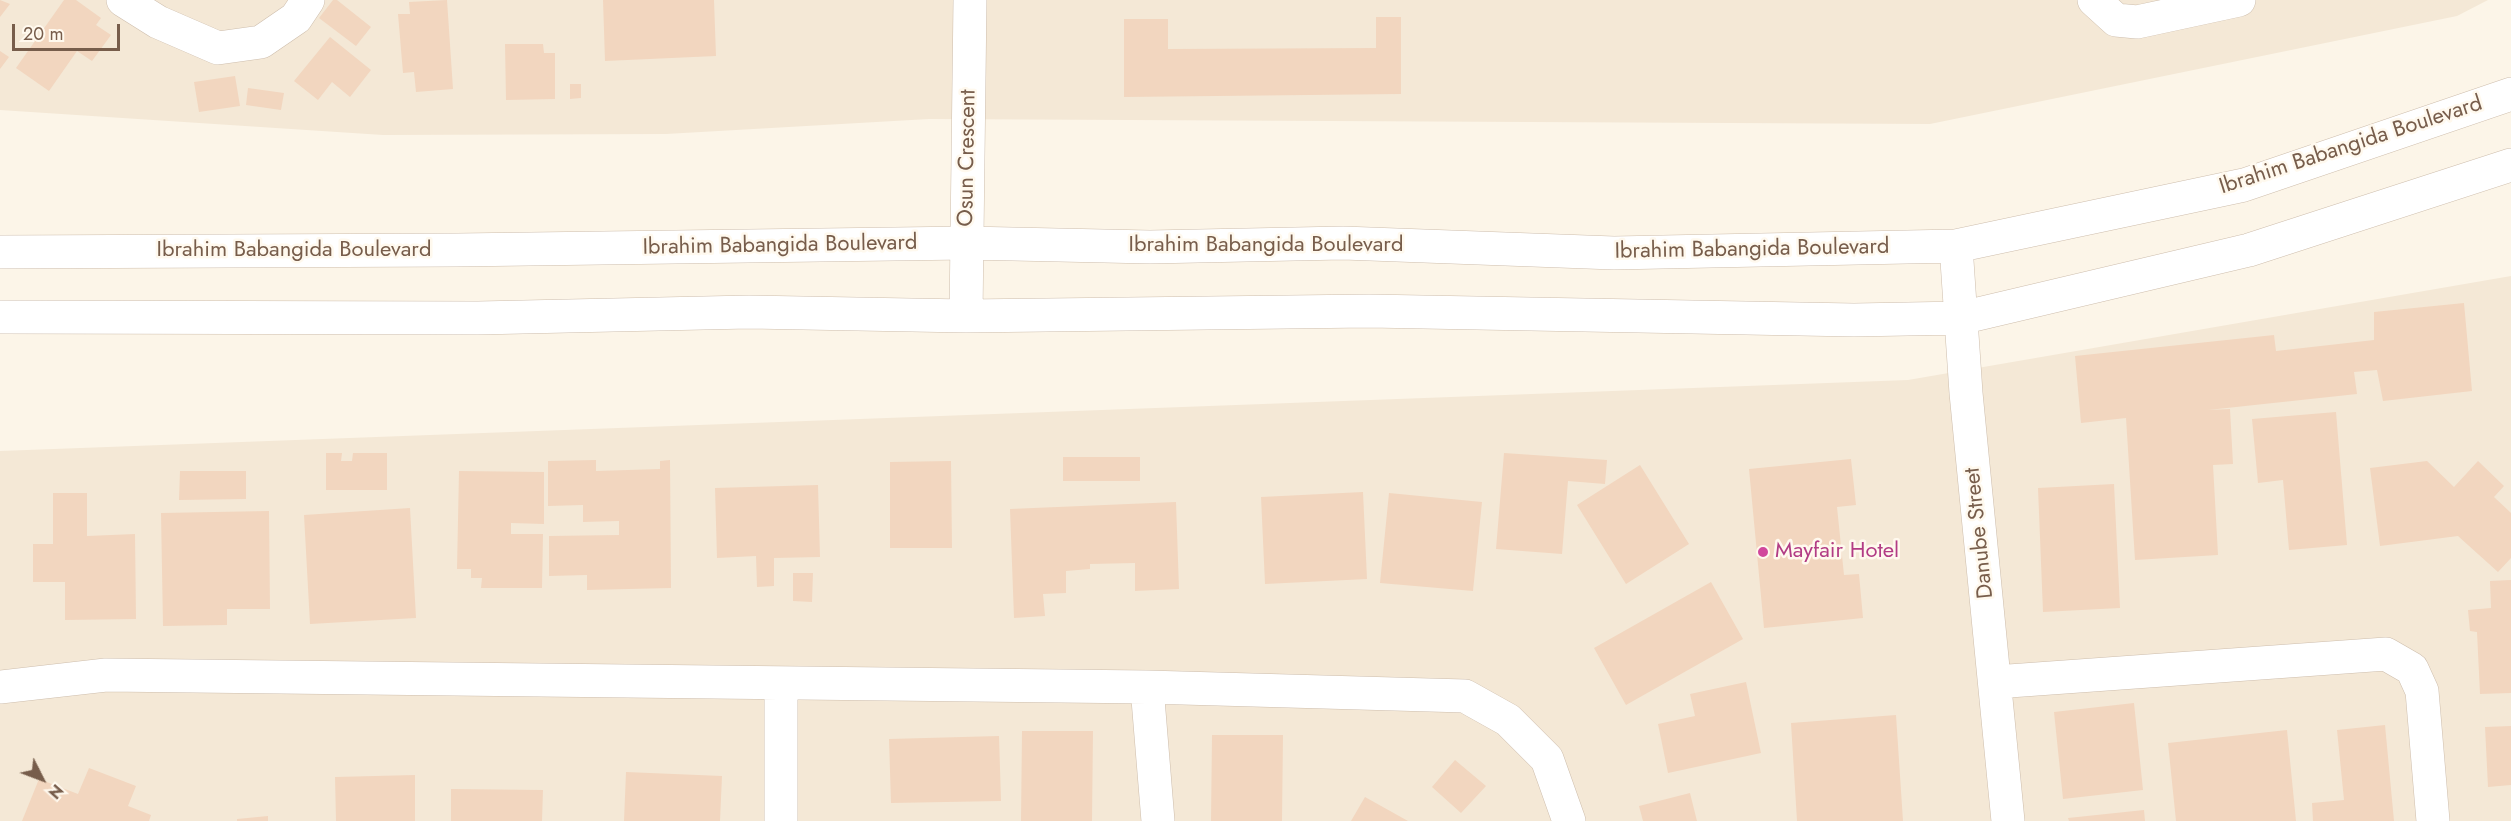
<!DOCTYPE html>
<style>
body{margin:0}
#map{position:relative;width:2511px;height:821px;overflow:hidden;background:#fcf5e8;font-family:Jost,sans-serif}
canvas{display:block}
.north{position:absolute;left:12px;top:749px;width:60px;height:60px;-webkit-text-stroke:4px #fff9ee;paint-order:stroke;rotate:132deg;font-size:16px;font-weight:700;line-height:24px;text-align:center;color:#775d4b}
.north::after{content:'';display:block;margin:auto;width:21px;height:27px;background:#775d4b;clip-path:polygon(50% 0,100% 100%,50% 72%,0 100%)}
.scale{position:absolute;left:12px;top:24px;width:108px;height:27px;box-sizing:border-box;border:3px solid #775d4b;border-top:0;padding-left:8px;font-size:18px;line-height:21px;white-space:nowrap;color:#775d4b;-webkit-text-stroke:4px #fff9ee;paint-order:stroke}
</style>
<div id="map">
<canvas width="2511" height="821"></canvas>
<div class="north">N</div>
<div class="scale">20 m</div>
</div>
<script>
const ctx = document.querySelector('canvas').getContext('2d');
ctx.lineJoin = 'round';
function fill(path, color) {
  ctx.fillStyle = color;
  ctx.fill(path, 'evenodd');
}
function trace(path, color, width, dash) {
  ctx.strokeStyle = color;
  ctx.lineWidth = width;
  ctx.lineCap = dash ? 'butt' : 'round';
  ctx.setLineDash(dash || []);
  ctx.stroke(path);
}
function drawText(font, color, halo, rows, align = 'center') {
  ctx.font = font + ' Jost,sans-serif';
  ctx.lineWidth = 5;
  ctx.setLineDash([]);
  ctx.textBaseline = 'middle';
  ctx.strokeStyle = halo;
  ctx.fillStyle = color;
  for (const [text, x, y, turn = 0] of rows) {
    ctx.save();
    ctx.translate(x, y);
    ctx.rotate((+turn || 0) * Math.PI / 180);
    ctx.textAlign = isNaN(turn) ? turn : align;
    if (halo) ctx.strokeText(text, 0, 0);
    ctx.fillText(text, 0, 0);
    ctx.restore();
  }
}
fill(new Path2D(`
 M0 0H2488L2457 16 1930 124 929 119 666 134 383 135 0 110Z
 M2511 276V821H0V451L1908 380Z`), '#f4e8d6');
fill(new Path2D(`
 M0 0 10 4 0 17Z
 M64 0H76L101 18 96 25 111 35 92 61 77 51 49 91 16 68Z
 M333 0H337L371 27 356 46 319 18Z
 M447 0 453 89 416 92 414 72 403 73 398 14H410L409 2Z
 M603 0H714L716 56 605 61Z
 M1376 17H1401V94L1124 97V19H1168V49L1376 48Z
 M330 37 371 70 350 97 332 82 318 100 294 81Z
 M505 44H543L544 53H555V99L506 100Z
 M0 51 9 57 0 69Z
 M235 76 240 106 199 112 194 82Z
 M570 84H581V98L570 99Z
 M248 88 284 93 281 110 246 105Z
 M2464 303 2472 391 2383 401 2377 370 2354 372 2357 394 2208 410 2230 409 2233 464 2213 465 2218 555 2135 560 2126 418 2081 423 2075 356 2274 335 2276 351 2374 340V312Z
 M2336 412 2347 545 2289 550 2283 480 2258 483 2252 419Z
 M326 453H342L341 461H352L353 453H387V490H326Z
 M1504 453 1607 460 1605 484 1568 481 1562 554 1496 549Z
 M1063 457H1140V481H1063Z
 M1851 459 1856 505 1837 507 1844 575 1859 574 1863 618 1764 628 1749 469Z
 M596 460V471L660 469V461L670 460 671 588 587 590V575L549 576V536L619 535V521L583 522V505L548 506V461Z
 M951 461 952 548H890V462Z
 M2427 461 2454 487 2478 461 2504 486 2494 497 2511 513V558L2498 572 2458 536 2380 546 2370 468Z
 M1640 465 1689 544 1626 584 1577 505Z
 M180 471H246V499L179 500Z
 M459 471 544 472V524L511 523V534H543L542 588H481L482 578H471V569H457Z
 M2114 484 2120 608 2043 612 2038 488Z
 M818 485 820 557 774 558V586L757 587 756 556 717 558 715 488Z
 M1363 492 1367 579 1265 584 1261 497Z
 M53 493H87V536L135 534 136 619 65 620V582H33V544H53Z
 M1389 493 1482 502 1473 591 1380 583Z
 M1176 502 1179 589 1135 591V563L1090 564V569L1066 571V593L1043 594 1045 616 1014 618 1010 509Z
 M410 508 416 618 310 624 304 515Z
 M269 511 270 609H227V625L163 626 161 513Z
 M793 573H813L812 602 793 601Z
 M2511 580V693L2480 694 2477 632 2470 631 2468 610 2491 608 2490 581Z
 M1711 582 1743 639 1626 705 1594 648Z
 M1746 682 1761 753 1668 773 1658 724 1695 716 1690 694Z
 M2134 703 2143 790 2063 799 2054 712Z
 M1896 715 1903 821H1797L1791 723Z
 M2385 725 2394 821H2313L2312 803 2344 800 2337 730Z
 M2511 726V785L2488 787 2485 727Z
 M2287 730 2296 821H2176L2168 743Z
 M1022 731H1093L1092 821H1021Z
 M1212 735H1283L1282 821H1211Z
 M999 736 1001 801 891 803 889 739Z
 M1455 760 1486 786 1461 813 1432 787Z
 M89 768 136 786 128 806 151 815 149 821H22L39 779 78 794Z
 M626 772 722 776 720 821H624Z
 M415 775V821H336L335 777Z
 M451 789 543 790 542 821H451Z
 M1690 793 1697 821H1643L1639 806Z
 M1365 797 1408 821H1351Z
 M2144 810 2145 821H2069L2068 818Z
 M268 816V821H237V819Z`), '#f2d6bf');
const minor = new Path2D(`
 M123 0 158 22 218 48 261 42 296 18 308 0
 M2094 0 2116 20 2137 22 2239 0
 M1956 246 1966 393 2008 821
 M0 252 457 250 967 243 1150 247 1343 243 1614 253 1956 246 2244 185 2511 94
 M966 316 970 0
 M0 317 478 318 749 312 966 316 1369 311 1854 320 1961 318 2249 250 2511 165
 M1995 682 2386 654 2412 669 2422 691 2433 821
 M0 687 106 675 1147 687 1465 696 1508 720 1547 759 1569 821
 M1147 687 1158 821
 M781 821V685`);
trace(minor, '#cebead', 34);
trace(minor, '#fff', 33);
for (const [x, y, r, color] of [
 [1763,552,6,"#d1479c"]
]) {
  const dot = new Path2D();
  dot.arc(x, y, r, 0, 2 * Math.PI);
  ctx.fillStyle = color;
  ctx.fill(dot);
  trace(dot, '#fff9ee', 2);
}
drawText('22px', '#775d4b', '#fff9ee', [
 ["Ibrahim Babangida Boulevard",2351,146,-18],
 ["Osun Crescent",968,158,-89],
 ["Ibrahim Babangida Boulevard",780,246,-1],
 ["Ibrahim Babangida Boulevard",1266,246],
 ["Ibrahim Babangida Boulevard",1752,250,-1],
 ["Ibrahim Babangida Boulevard",294,251],
 ["Danube Street",1980,533,-96]
]);
drawText('22px', '#b23c85', '#fff9ee', [
 ["Mayfair Hotel",1775,552]
], 'left');
</script>
